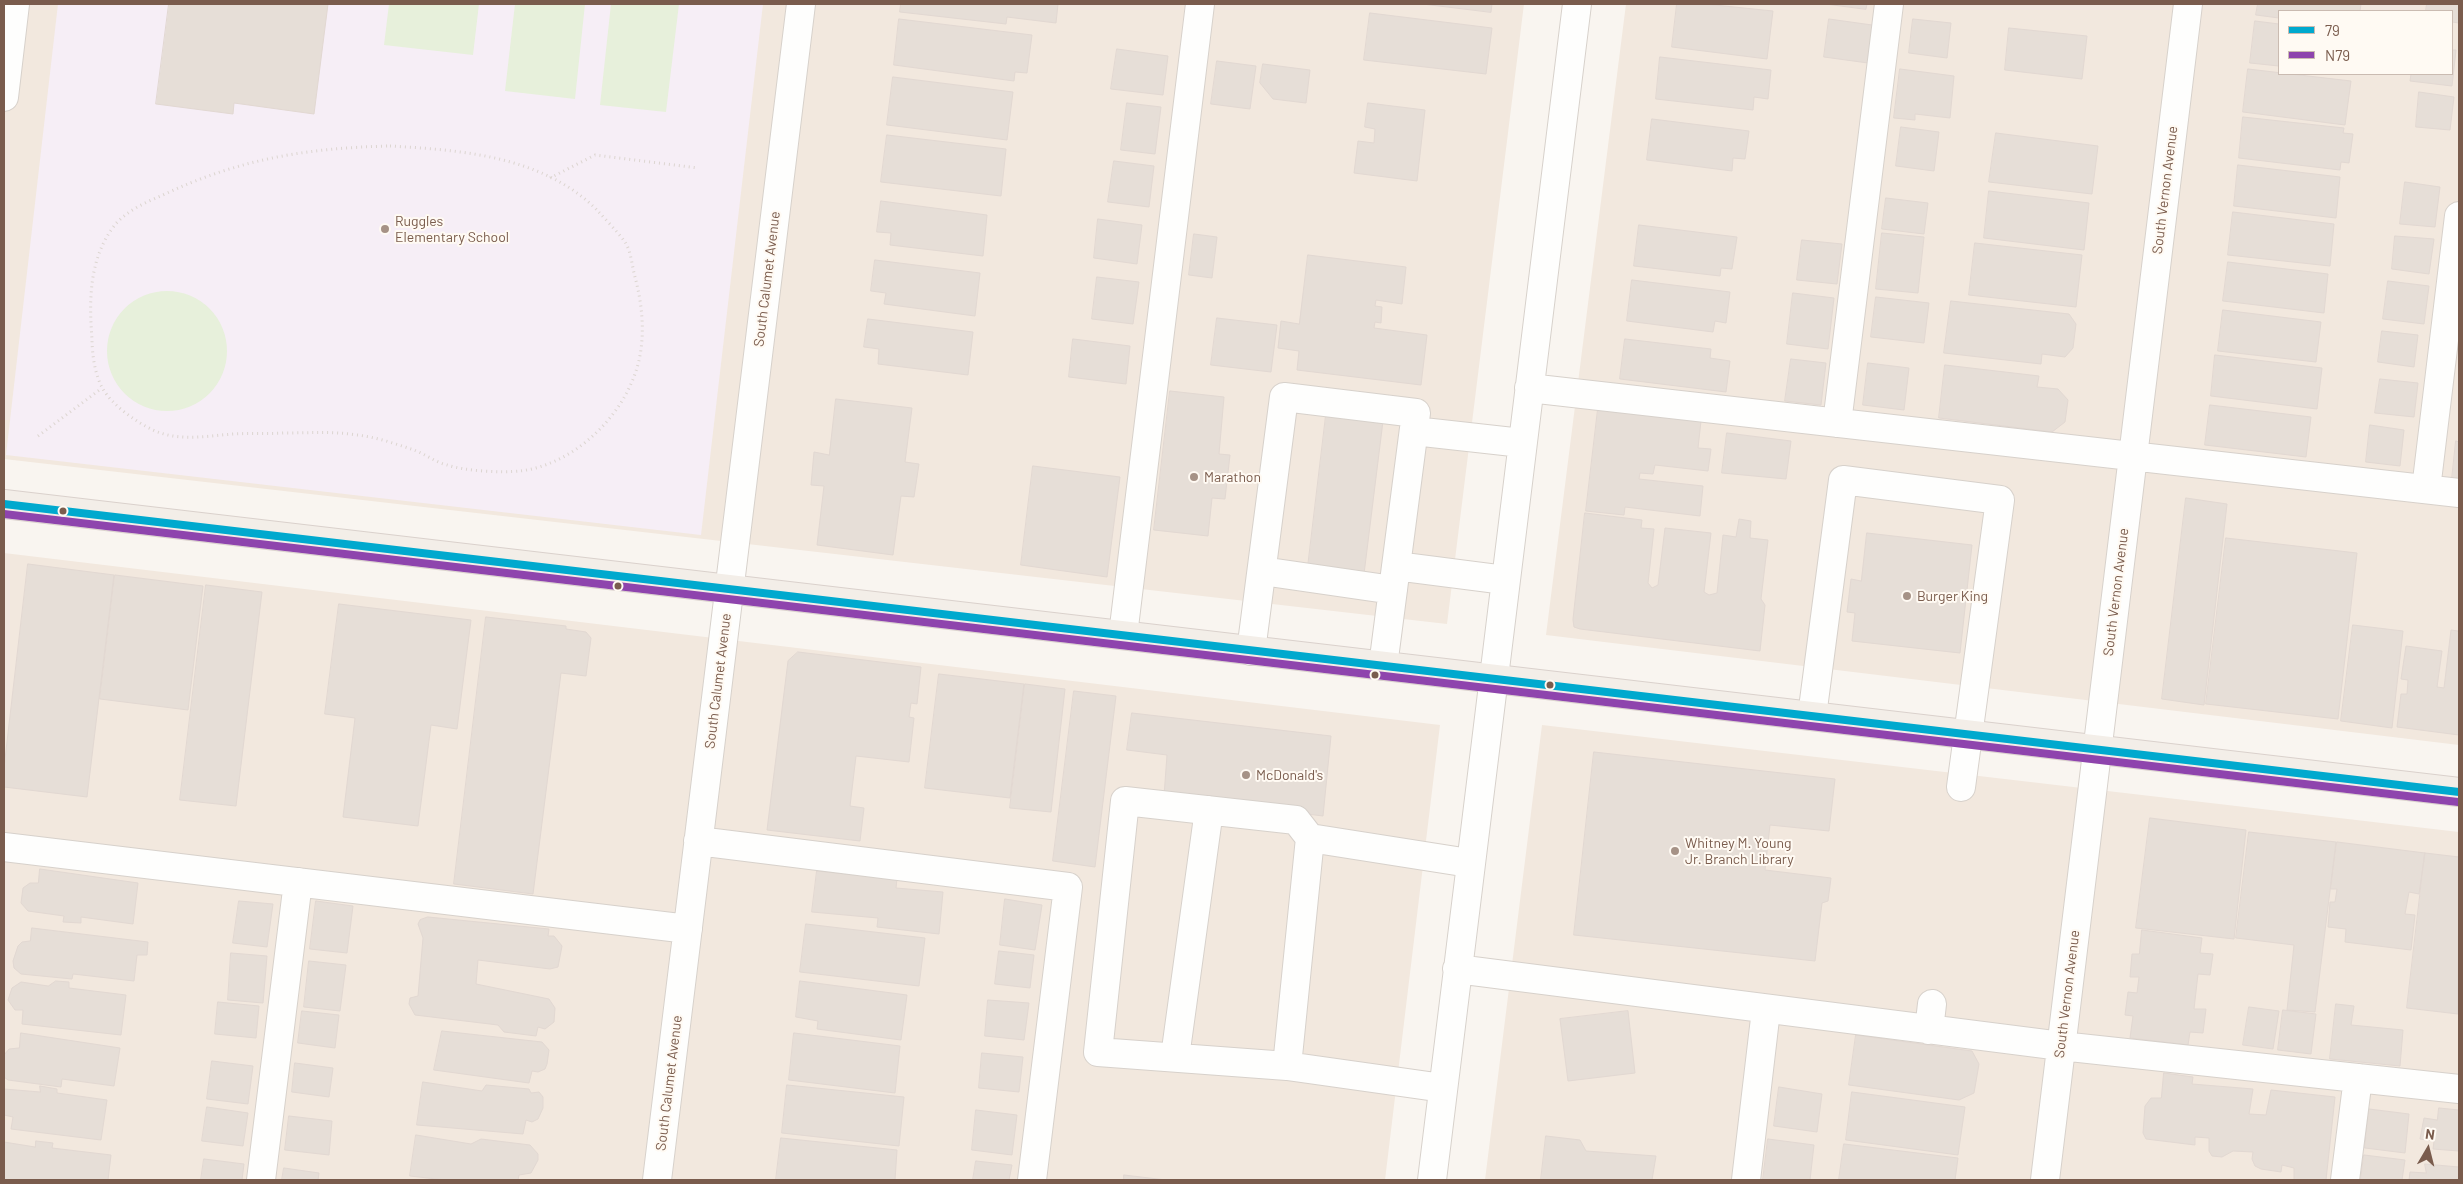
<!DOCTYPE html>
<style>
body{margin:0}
#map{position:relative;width:2463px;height:1184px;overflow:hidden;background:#f9f5f0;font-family:Barlow,sans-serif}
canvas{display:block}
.frame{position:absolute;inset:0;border:5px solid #7a5c4d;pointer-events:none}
.legend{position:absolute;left:2278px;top:10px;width:175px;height:65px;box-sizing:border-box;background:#fffaf3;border:1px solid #cabbb1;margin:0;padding:6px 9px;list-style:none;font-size:15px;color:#7a5c4d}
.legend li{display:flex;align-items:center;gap:10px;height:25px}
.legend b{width:25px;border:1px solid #cabbb1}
.north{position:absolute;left:2403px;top:1124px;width:50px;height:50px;-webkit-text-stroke:4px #fffaf3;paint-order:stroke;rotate:8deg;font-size:14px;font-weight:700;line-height:20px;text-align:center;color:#7a5c4d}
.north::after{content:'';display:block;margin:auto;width:18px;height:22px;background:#7a5c4d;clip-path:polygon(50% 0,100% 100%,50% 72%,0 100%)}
</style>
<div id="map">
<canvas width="2463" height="1184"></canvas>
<div class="frame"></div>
<ul class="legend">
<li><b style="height:6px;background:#00a9ce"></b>79</li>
<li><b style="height:6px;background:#8e44ad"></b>N79</li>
</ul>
<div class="north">N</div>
</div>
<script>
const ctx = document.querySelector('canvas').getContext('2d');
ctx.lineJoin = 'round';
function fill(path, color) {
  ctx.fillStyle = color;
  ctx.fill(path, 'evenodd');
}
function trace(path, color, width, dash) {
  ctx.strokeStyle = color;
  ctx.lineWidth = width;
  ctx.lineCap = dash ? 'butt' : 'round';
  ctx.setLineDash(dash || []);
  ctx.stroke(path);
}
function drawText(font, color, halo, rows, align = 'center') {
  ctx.font = font + ' Barlow,sans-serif';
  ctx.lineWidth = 4;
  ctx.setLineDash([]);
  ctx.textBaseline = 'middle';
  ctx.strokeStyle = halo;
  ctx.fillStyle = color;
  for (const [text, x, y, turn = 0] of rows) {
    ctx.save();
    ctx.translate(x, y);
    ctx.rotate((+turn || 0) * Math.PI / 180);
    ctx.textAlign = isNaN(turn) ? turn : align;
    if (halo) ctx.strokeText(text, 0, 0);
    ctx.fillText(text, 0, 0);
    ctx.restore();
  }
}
fill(new Path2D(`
 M4 4H1524L1447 624 4 459Z
 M1626 4H2459V745L1546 635ZM2279 11H2452V74H2279Z
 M4 553 1440 725 1385 1180H4Z
 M1542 725 2459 832V1180H1485Z`), '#f2e8de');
fill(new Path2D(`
 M58 4H763L701 535 6 455Z`), '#f6eef6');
fill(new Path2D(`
 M389 4H479L473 55 384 45Z
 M515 4H585L575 99 505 91Z
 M611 4H679L666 112 600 105Z
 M107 351a60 60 0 1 1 120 0a60 60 0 1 1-120 0Z`), '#e7f0db');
const building = new Path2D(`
 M169 4H328L314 114 234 103 233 114 156 104Z
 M901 4H1058L1056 23 1007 17 1006 24 900 12Z
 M1423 4H1492L1491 12Z
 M1677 4H1705L1773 11 1767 59 1672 47Z
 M1826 4H1867L1866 9Z
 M2258 4H2361L2360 11H2279V18L2256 15Z
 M2427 4H2459V23L2452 22V11H2426Z
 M1370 13 1492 28 1486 74 1364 60Z
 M899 19 1032 35 1027 73 1015 72 1014 81 894 65Z
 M1829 19 1872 25 1868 63 1824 57Z
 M1913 19 1951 23 1947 58 1909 53Z
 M2255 21 2279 24V66L2250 63Z
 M2009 28 2087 36 2082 79 2005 70Z
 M1117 49 1168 56 1163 95 1111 89Z
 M2452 50H2456L2452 86 2410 81 2411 74H2452Z
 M1660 57 1771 70 1768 99 1754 97 1753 110 1656 99Z
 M1217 61 1256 66 1250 109 1211 104Z
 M1263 64 1310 70 1306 103 1273 99 1260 83Z
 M1900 69 1954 76 1950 118 1915 114V120L1894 118Z
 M2248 69 2351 81 2345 125 2243 112Z
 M893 77 1013 92 1007 140 887 125Z
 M2419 92 2454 97 2450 130 2416 127Z
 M1127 103 1161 107 1155 154 1121 150Z
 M1368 103 1425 110 1417 181 1354 173 1358 141 1374 143 1375 129 1365 127Z
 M2243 117 2344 128 2343 133 2353 134 2349 163 2341 162 2340 170 2239 158Z
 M1652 119 1749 131 1745 159 1733 158 1732 171 1647 160Z
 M1901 127 1939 132 1934 171 1896 166Z
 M1996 133 2098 146 2092 194 1989 182Z
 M887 135 1006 149 1001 196 881 182Z
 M1114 161 1154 166 1149 207 1108 202Z
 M2238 165 2340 177 2336 218 2234 206Z
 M2405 182 2440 187 2435 227 2400 224Z
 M1989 191 2089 203 2084 250 1984 238Z
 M1886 198 1928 203 1924 234 1882 229Z
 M881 201 987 215 983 256 890 245 891 233 877 232Z
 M2233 212 2334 224 2330 266 2228 255Z
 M1098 219 1142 225 1137 264 1094 258Z
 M1639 225 1737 237 1732 269 1721 268 1720 276 1634 266Z
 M1882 233 1924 237 1918 293 1876 289Z
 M1194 234 1217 237 1212 278 1189 275Z
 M2395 236 2434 239 2429 274 2392 269Z
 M1802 240 1842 244 1837 284 1797 280Z
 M1975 243 2082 255 2076 307 1969 295Z
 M1308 255 1406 267 1402 304 1376 300 1375 306 1382 307 1381 323 1375 322 1374 328 1427 335 1421 385 1297 370 1299 351 1278 348 1281 321 1299 324Z
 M875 260 980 273 975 316 884 304 886 293 871 291Z
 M2228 262 2328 274 2324 313 2223 301Z
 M1097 277 1139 282 1133 324 1092 319Z
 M1632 280 1730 292 1726 323 1715 321 1713 332 1627 321Z
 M2388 281 2429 286 2424 324 2383 319Z
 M1793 293 1834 298 1828 349 1787 344Z
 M1876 297 1929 303 1924 343 1871 337Z
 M1951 301 2069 314 2076 324 2073 348 2065 357 2042 354 2041 364 1944 353Z
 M2223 310 2321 322 2316 362 2218 351Z
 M1217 318 1277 325 1271 372 1211 365Z
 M868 319 973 332 968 375 878 364 879 349 864 347Z
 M2382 331 2418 335 2414 367 2378 362Z
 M1073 339 1130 346 1126 384 1069 377Z
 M1625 339 1711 349 1710 358 1730 361 1726 392 1620 379Z
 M2215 355 2322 368 2317 409 2211 396Z
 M1791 359 1826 363 1821 405 1785 401Z
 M1868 363 1909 368 1904 410 1863 405Z
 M1945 365 2039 376 2037 387 2058 389 2068 400 2065 422 2052 432 1939 418Z
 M2380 379 2418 383 2414 417 2375 413Z
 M1170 391 1224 397 1219 454 1230 455 1225 499 1212 498 1208 536 1154 530Z
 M836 399 912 408 905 462 919 464 914 497 901 496 893 555 817 545 824 486 811 485 814 452 829 455Z
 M2210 405 2311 417 2306 457 2205 445Z
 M1327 407 1384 413 1363 582 1307 575Z
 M1598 409 1701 421 1698 448 1711 449 1708 471 1655 465 1653 474 1640 473 1639 479 1703 486 1700 516 1625 507 1624 515 1586 511Z
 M2370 425 2404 430 2400 466 2366 462Z
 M1727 433 1791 441 1786 479 1722 473Z
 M2456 441 2459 442V480L2452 479Z
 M1033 466 1120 477 1107 577 1021 565Z
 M2186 498 2227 504 2204 705 2162 699Z
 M1585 513 1642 520 1641 528 1654 529 1648 583 1652 588 1658 585 1665 528 1711 533 1704 592 1709 595 1717 593 1723 535 1736 537 1739 519 1751 521 1750 538 1768 540 1761 599 1765 605 1760 651 1580 629 1574 627 1573 620Z
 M1867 533 1972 545 1960 653 1852 641 1855 613 1847 612 1851 579 1861 581Z
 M2226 538 2357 553 2338 719 2206 704Z
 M28 564 114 575 87 797 4 787V768Z
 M115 575 203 586 188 710 100 699Z
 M206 585 262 592 236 806 180 800Z
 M339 604 471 620 457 729 431 725 418 826 343 817 355 718 325 714Z
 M486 617 566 626V629L586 632 591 638 586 676 561 673 533 894 454 884Z
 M2353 625 2403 631 2392 728 2341 721Z
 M2459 625V735L2397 727 2401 694H2407L2408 680 2401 679 2406 646 2442 651 2437 687 2444 688 2451 630 2458 631Z
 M798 652 921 667 917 704 911 703 909 717 914 718 909 762 856 756 850 806 864 808 860 841 767 830 788 661Z
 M939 674 1024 684 1010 798 925 788Z
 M1025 684 1065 689 1051 812 1010 808Z
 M1074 691 1116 696 1095 867 1053 861Z
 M1132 713 1331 736 1323 816 1164 796 1167 755 1127 750Z
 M1594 752 1835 779 1829 831 1770 825 1765 870 1831 878 1828 901 1822 903 1815 961 1574 935Z
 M2150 818 2246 830 2234 939 2136 928Z
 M2249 832 2336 842 2315 1012 2287 1010 2294 945 2236 938Z
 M2337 842 2425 853 2419 894 2409 892 2405 914 2415 915 2411 950 2345 942 2346 929 2328 927 2330 902H2335L2337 889H2331Z
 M2425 853 2459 857 2458 1014 2407 1008Z
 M40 869 138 883 133 924 81 917V923L63 922 64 916 28 911 21 903 23 888 30 883H38Z
 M817 871 897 879 896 888 943 892 939 934 877 927 878 918 812 912Z
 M1005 899 1042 905 1035 950 1000 945Z
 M239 901 273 904 267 947 233 943Z
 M316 901 353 906 347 953 310 949Z
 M428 917 549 929 548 936H554L562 946 558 967 550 969 478 960 476 984 549 999 555 1008 554 1022 545 1029 538 1027 536 1036 504 1032 498 1025 415 1015 409 1004 410 998 418 996 423 938 418 924 420 920Z
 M806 924 925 938 919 986 800 972Z
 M32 928 148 942 147 955H137L134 981 73 974 72 979 21 974 14 968 13 961 18 946 22 942 30 941Z
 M2142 930 2202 938 2200 953 2213 954 2210 975 2198 974 2194 1009H2206L2203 1033 2190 1032 2188 1045 2130 1038 2133 1016 2125 1015 2128 992 2137 993 2139 977H2130L2132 954H2139Z
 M999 951 1034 955 1030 988 995 984Z
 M231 953 267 956 263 1003 228 1000Z
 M309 961 346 965 340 1011 304 1007Z
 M56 981 69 982V988L126 995 121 1035 22 1024 23 1010H15L8 1000 12 988 21 982 48 986Z
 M800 981 907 995 901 1040 817 1029 818 1021 796 1017Z
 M988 1000 1029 1003 1024 1040 985 1036Z
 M218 1002 259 1006 256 1038 215 1034Z
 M2336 1004 2354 1006 2351 1025 2403 1030 2400 1066 2330 1059Z
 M2249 1007 2279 1011 2273 1049 2243 1045Z
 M2283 1010 2316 1014 2311 1054 2278 1050Z
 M302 1011 339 1015 335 1048 298 1043Z
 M1628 1011 1635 1073 1568 1081 1560 1019Z
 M442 1031 542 1042 549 1050 547 1064 545 1069 538 1072 532 1071 529 1083 434 1070Z
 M21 1033 120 1048 114 1086 62 1079 61 1087 8 1080 4 1077V1055L9 1049 19 1048Z
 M794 1033 900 1046 895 1093 789 1080Z
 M1856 1035 1972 1051 1979 1064 1974 1093 1959 1100 1849 1085Z
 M982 1053 1023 1057 1019 1092 979 1088Z
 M212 1061 253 1066 248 1104 207 1099Z
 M295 1063 333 1068 329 1097 292 1092Z
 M2164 1073 2193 1077 2192 1084 2253 1089 2249 1114 2266 1115 2271 1090 2335 1097 2326 1180H2294V1168L2282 1165 2281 1172 2261 1169 2255 1166 2252 1159 2253 1152 2233 1151 2222 1157 2212 1156 2209 1151V1138L2195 1137V1145L2146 1139 2143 1133 2145 1106 2151 1098H2161Z
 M423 1082 482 1091 486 1085 529 1089 531 1093 539 1092 543 1097V1108L538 1119 532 1122 526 1120 523 1134 417 1125Z
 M787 1085 904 1097 899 1146 782 1133Z
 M40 1086 57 1089V1093L107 1100 101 1140 11 1129 13 1117 4 1115V1089L40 1092Z
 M1779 1087 1822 1094 1817 1132 1774 1126Z
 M1852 1092 1965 1107 1958 1155 1846 1140Z
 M207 1107 248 1113 243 1146 202 1141Z
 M2439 1108 2459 1110V1151L2433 1149 2434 1141 2420 1139 2424 1118 2437 1120Z
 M2369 1109 2409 1114 2405 1153 2365 1148Z
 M976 1110 1017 1115 1012 1155 972 1150Z
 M289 1116 332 1121 329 1155 285 1150Z
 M416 1135 471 1144 481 1139 530 1145 538 1154V1160L531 1173 519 1175 518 1180H445L410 1176Z
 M1546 1136 1580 1140 1586 1151 1656 1156 1652 1180H1541Z
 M781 1138 897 1150 895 1180H776Z
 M1768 1139 1814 1145 1810 1180H1763Z
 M36 1141 53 1143 52 1148 111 1155 108 1180H4V1142L35 1147Z
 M1844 1144 1958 1158 1955 1180H1839Z
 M2364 1155 2405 1160 2402 1180H2361Z
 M204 1159 244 1164 242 1180H201Z
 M976 1161 1012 1165 1009 1180H973Z
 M2425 1164 2459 1167V1180H2409L2410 1172 2426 1173Z
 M284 1168 319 1173 318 1180H282Z
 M1124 1175 1166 1180H1124Z`);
fill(building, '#e6ded7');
trace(building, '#e2d8d2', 1);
const minor = new Path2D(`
 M4 97 15 4
 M1529 388 2459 493
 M1837 423 1889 4
 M1414 431 1522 443
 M2426 489 2459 216
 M1396 566 1505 580
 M1262 571 1393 590
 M1123 635 1200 4
 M1251 651 1284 397 1416 413 1383 666
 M1812 716 1843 480 2000 500 1961 787
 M698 841 1068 887 1032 1180
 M4 847 688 929
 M1457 969 2061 1046 2459 1089
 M1929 1030 1932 1004
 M1175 1057 1209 810
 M1287 1066 1098 1052 1125 801 1296 820 1310 838
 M1443 1088 1287 1066 1310 838 1469 863
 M261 1180 298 882
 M657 1180 801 4
 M1432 1180 1577 4
 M1746 1180 1766 1010
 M2045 1180 2188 4
 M2345 1180 2358 1078`);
const major = new Path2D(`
 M4 504 2459 792`);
trace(minor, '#d7d1cb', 30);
trace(major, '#dad1cc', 30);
trace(new Path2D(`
 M390 146C461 150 542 156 596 209 605 219 617 231 625 242 631 251 632 266 635 277 643 307 646 341 636 371 620 420 572 465 520 471 501 473 465 471 447 465 435 462 425 454 414 450 396 444 376 437 357 435 332 431 309 433 284 433 267 434 250 433 233 434 206 436 179 442 153 430 136 422 112 405 103 389 95 376 92 354 92 339 89 300 89 259 114 226 126 211 146 202 163 195 239 159 306 148 390 146Z
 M550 178 595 155 698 168
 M38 436 102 388`), '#dcd5d0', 3, [1, 4]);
trace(minor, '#fefefd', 28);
trace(major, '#f3eee8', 28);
trace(new Path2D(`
 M4 504 2459 792`), '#00a9ce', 8);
trace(new Path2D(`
 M4 514 2458 802`), '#8e44ad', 8);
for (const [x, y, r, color] of [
 [385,229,5,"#a69286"],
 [1194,477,5,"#a69286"],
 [63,511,4.5,"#7a5c4d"],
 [618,586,4.5,"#7a5c4d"],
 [1907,596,5,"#a69286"],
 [1375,675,4.5,"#7a5c4d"],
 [1550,685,4.5,"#7a5c4d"],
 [1246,775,5,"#a69286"],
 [1675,851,5,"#a69286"]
]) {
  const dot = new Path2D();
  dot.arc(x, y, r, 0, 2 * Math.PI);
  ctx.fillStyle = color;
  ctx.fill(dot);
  trace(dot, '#fffaf3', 2);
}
drawText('14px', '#7a5c4d', '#fffaf3', [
 ["South Vernon Avenue",2165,190,-83],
 ["South Calumet Avenue",767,279,-83],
 ["South Vernon Avenue",2116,592,-83],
 ["South Calumet Avenue",718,681,-83],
 ["South Vernon Avenue",2067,994,-83],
 ["South Calumet Avenue",669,1083,-83]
]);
drawText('14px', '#7a5c4d', '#fffaf3', [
 ["Ruggles",395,221],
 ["Elementary School",395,237],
 ["Marathon",1204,477],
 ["Burger King",1917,596],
 ["McDonald's",1256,775],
 ["Whitney M. Young",1685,843],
 ["Jr. Branch Library",1685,859]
], 'left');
</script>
